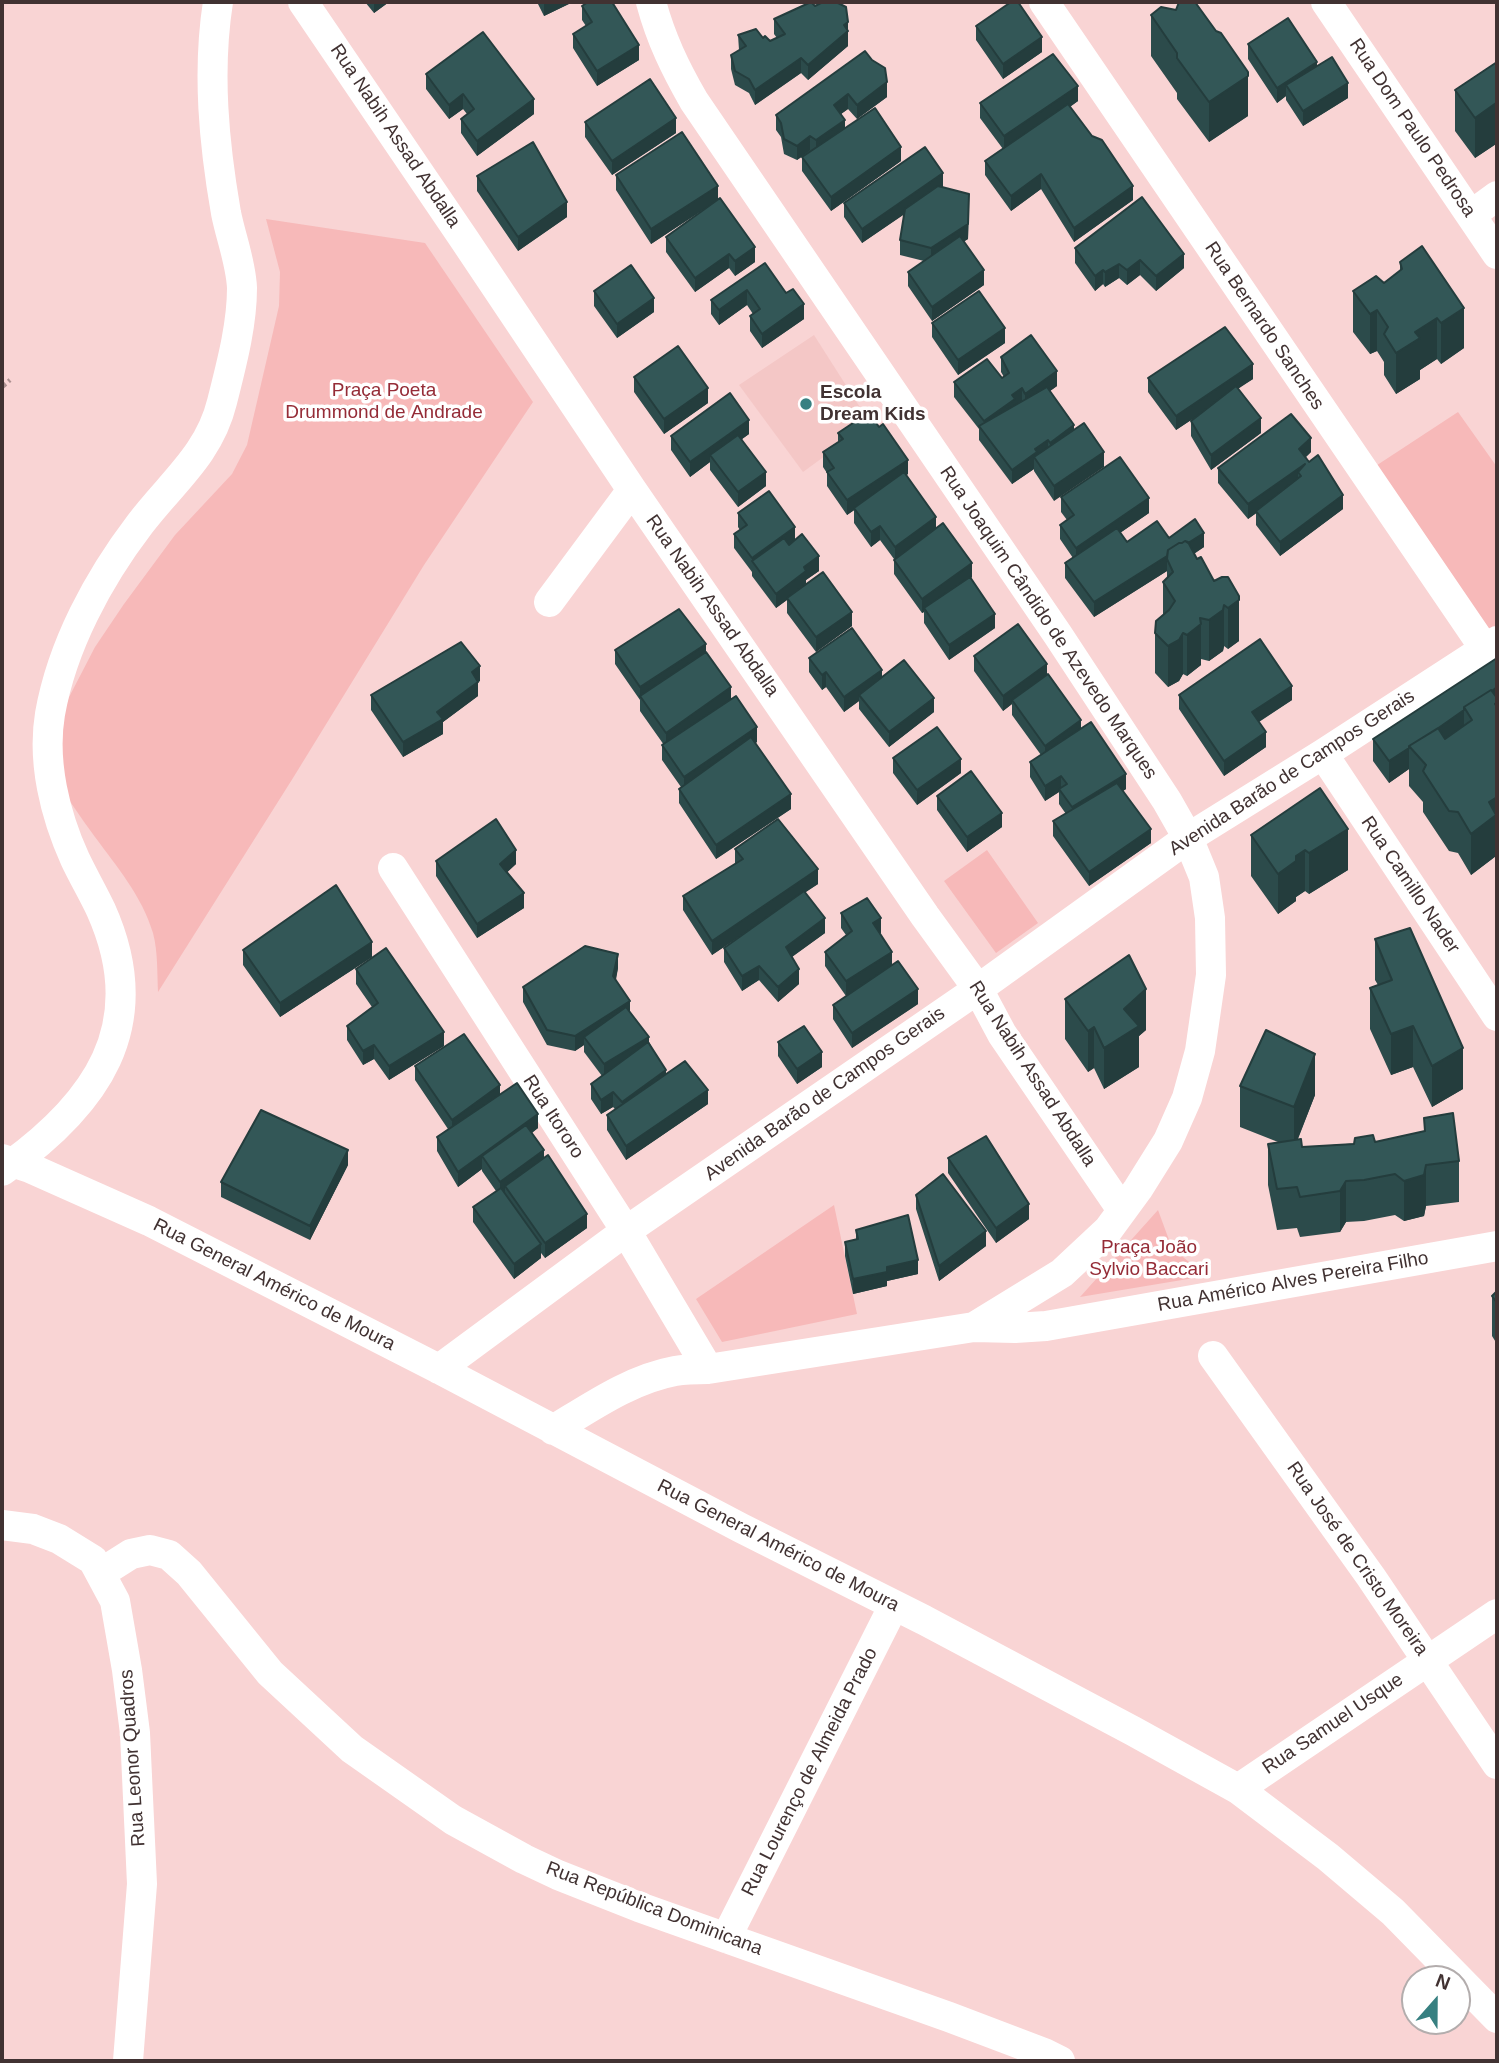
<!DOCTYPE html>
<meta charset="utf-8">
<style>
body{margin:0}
#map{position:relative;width:1499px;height:2063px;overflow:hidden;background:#f9d4d4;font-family:Arial,sans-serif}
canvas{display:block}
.frame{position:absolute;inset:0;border:4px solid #413232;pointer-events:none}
.north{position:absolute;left:1401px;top:1965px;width:70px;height:70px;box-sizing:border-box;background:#fff;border:2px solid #b3adad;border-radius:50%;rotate:21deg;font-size:19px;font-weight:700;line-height:28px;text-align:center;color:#413232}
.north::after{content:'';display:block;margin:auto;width:24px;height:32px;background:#378081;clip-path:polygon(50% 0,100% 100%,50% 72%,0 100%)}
</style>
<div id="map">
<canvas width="1499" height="2063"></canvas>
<div class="frame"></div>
<div class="north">N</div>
</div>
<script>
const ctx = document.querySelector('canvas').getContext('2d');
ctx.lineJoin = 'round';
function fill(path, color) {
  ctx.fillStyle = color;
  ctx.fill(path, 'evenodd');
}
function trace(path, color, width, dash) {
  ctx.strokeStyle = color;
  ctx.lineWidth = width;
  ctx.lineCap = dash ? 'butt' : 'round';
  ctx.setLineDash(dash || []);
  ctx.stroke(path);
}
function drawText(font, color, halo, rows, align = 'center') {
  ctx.font = font + ' Arial,sans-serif';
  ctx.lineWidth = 7;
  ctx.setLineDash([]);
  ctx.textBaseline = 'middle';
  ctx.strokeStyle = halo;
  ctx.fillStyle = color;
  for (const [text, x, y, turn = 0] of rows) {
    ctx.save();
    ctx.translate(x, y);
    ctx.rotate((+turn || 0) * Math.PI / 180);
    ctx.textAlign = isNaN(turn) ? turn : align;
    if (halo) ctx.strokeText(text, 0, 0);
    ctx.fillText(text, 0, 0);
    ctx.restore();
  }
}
fill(new Path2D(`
 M814 335 870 423 803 472 739 385Z`), '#f4c7c6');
fill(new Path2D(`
 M266 219 425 243 533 402 424 565 293 778 158 992C157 973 158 952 153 933 142 896 117 867 95 837 80 817 66 795 52 774L66 703 95 647 124 604 175 535 232 474 247 445 279 306 280 272Z
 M1458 412 1497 467V641L1365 473Z
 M987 850 1038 923 996 953 944 881Z
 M834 1205 857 1314 722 1342 696 1299Z
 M1158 1210 1172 1248 1206 1276 1080 1297Z`), '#f7b9b9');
trace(new Path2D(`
 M2 387 10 380`), '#ad9191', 4.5, [5, 3.5]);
trace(new Path2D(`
 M303 2 464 239 632 490 925 916 978 989 1002 1034 1122 1210
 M651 2C661 39 675 68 694 101L1058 635 1167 801 1188 838 1204 877 1210 918 1211 975 1200 1051 1187 1098 1168 1141 1138 1189 1108 1230 1062 1273 974 1327
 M1044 2 1485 649
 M1326 2 1497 254
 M1471 215 1497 196
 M549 602 632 490
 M1323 754 1497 1016
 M393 868 626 1231 708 1369
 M2 1159 30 1168 149 1221 439 1369 741 1528 924 1620 1133 1731 1238 1789 1328 1857 1393 1912 1497 2018
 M2 1171C96 1105 153 1026 101 910 93 893 83 876 75 859 55 815 42 762 50 714 62 646 98 579 140 524 171 483 209 455 222 402 231 366 242 326 242 288 241 263 231 238 226 213 214 144 207 72 218 2
 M1213 1356 1371 1577 1497 1764
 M439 1369 626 1231 978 989 1188 838 1323 754 1497 641
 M553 1430C591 1407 631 1379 675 1371 686 1369 697 1369 708 1369L974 1327 1015 1328 1046 1326 1497 1246
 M2 1525 33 1529 59 1539 93 1560 115 1601 127 1670 135 1733 142 1884 128 2061
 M101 1573 131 1554 150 1550 169 1555 189 1573 270 1673 352 1749 453 1820 524 1859 558 1875 639 1907 949 2017 1044 2053 1060 2061
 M1238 1789 1497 1614
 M726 1938 894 1605`), '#fff', 30);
fill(new Path2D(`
 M365 2H389L374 13Z
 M531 2H573L544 16 537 2 532 4Z
 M582 6 639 60 597 86 573 48V34L586 26 582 20Z
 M815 6 848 22V46L808 80 801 73 755 105 749 93 735 85 731 69V55L739 50 738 35 763 38 770 41 777 38 774 34V19Z
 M1151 15 1216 31 1248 113V116L1209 142 1177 99V93L1151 56Z
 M976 26 1042 52 1003 79 976 40Z
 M1248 44 1317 66 1348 98 1303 126 1286 100V96L1277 103 1248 59Z
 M865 51 887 97 857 119 848 109 841 114 845 128 901 161 831 211 802 171V157L811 151 797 160 784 154 781 137 776 130V115Z
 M1497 62V146L1496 144 1475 158 1455 131V90Z
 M426 74 534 114 477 156 461 133V119L467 114 463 109 449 119 426 89Z
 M1078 101 1070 107 1133 200 1074 242 1041 189 1011 211 985 175V161L1003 149 980 118V103Z
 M585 122 676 133 612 175 585 137Z
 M616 175 718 200 651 244 616 190Z
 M477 176 567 217 518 251 477 191Z
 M943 187 969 208 968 239 964 241 984 285 932 321 908 286V272L924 261 900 255V240L904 214 862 243 844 217V203Z
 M720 198 755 262 735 276 729 268 695 292 666 252V237Z
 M1075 248 1184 268 1156 291 1140 275 1127 285 1119 278 1105 287 1103 284 1095 291 1075 263Z
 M1400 262 1464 348 1441 364 1437 359 1420 370V379L1396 394 1384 375V362L1377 351 1370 354 1353 332V291L1384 283 1400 271Z
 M765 263 804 319 762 348 750 331V316L753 314 747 305 719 325 711 314V300Z
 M594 291 654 312 617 338 594 306Z
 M932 323 1005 343 958 375 932 337Z
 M1001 357 1057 386 1050 391 1074 425 1054 501 1034 471V469L1012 484 979 440V429L954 397V382L1002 378 1004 377 1001 372Z
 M634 377 708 403 664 434 634 392Z
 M1148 378 1253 379 1238 388 1261 433 1211 470 1191 436V421L1200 414 1176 430 1148 392Z
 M838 433 908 474 906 475 936 528 972 577 971 578 995 628 949 660 924 623V612L922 613 894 574V559L880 540 871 547 854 523V510L847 515 827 486V473L823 467V452L838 442Z
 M749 434 742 439 766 486 738 507 710 470V462L690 477 671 450V436Z
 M1311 452 1306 457 1343 509 1280 556 1256 525V513L1248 519 1218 483V468Z
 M1061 497 1149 513 1120 533 1127 542 1169 538 1204 547 1194 554 1214 581 1222 577 1239 637V641L1228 649 1224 646 1223 651 1209 661 1201 659V665L1187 676 1183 674 1179 681 1168 687 1155 673V633L1163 615V582L1167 578V571L1094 617 1065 578V563L1073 558 1060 539V525L1067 520 1061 512Z
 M738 513 795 540 819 571 806 580V584L852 626 816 652 787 613V600L776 608 752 576V572L734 548V534L740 530 738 527Z
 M615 650 706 652 731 699 757 742 755 743 791 809 716 859 679 803V789L681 787 662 760V745H664L640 711V700L615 664Z
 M974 656 1047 676 1081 729 1126 789 1123 791 1151 843 1089 886 1053 836V821L1066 814 1059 804V792L1045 801 1030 777V762L1041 755 1012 715V704L1003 711 974 671Z
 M809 658 882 677 934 712 889 747 859 709V701L844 712 826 687 822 690 809 672Z
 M1497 658 1496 856 1471 875 1458 853 1449 851 1423 812V802L1409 786V769L1389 783 1373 761V739Z
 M480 681 478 682V696L443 722V734L403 757 371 710V695Z
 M1179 695 1292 700 1259 722 1266 747 1224 776 1179 709Z
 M893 758 961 773 917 805 893 773Z
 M1320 788 1348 870 1309 894 1305 891 1296 897V901L1278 914 1251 876V835Z
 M937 796 1002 827 967 852 937 810Z
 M735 849 818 884 805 892 825 933 792 957 799 984 778 1002 759 980 742 991 724 962V948L746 932 712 955 683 910V896L735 864Z
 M436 861 516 864 507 872 524 908 477 938 436 876Z
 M841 913 881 933H880L892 965 918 1004 852 1048 833 1019V1005L846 996 825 966V952L846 935 841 928Z
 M1375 939 1463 1089 1432 1107 1413 1067 1391 1075 1370 1029V988L1378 985 1375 980Z
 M243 950 372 957 280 1017 243 965Z
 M618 968 616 980 630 1012 649 1042 666 1074 708 1104 626 1160 607 1130V1115L616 1110 613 1107 601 1114 591 1099V1084L602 1076 584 1052V1045L575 1051 547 1045 523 1002V987Z
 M356 969 444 1046 389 1080 374 1059 363 1065 347 1040V1026L372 1007 356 984Z
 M1065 999 1146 1030 1139 1036V1067L1104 1089 1094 1068 1088 1072 1065 1039Z
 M778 1042 822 1067 797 1084 778 1056Z
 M415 1066 500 1095 538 1128 532 1133 544 1157 587 1228 545 1258 541 1253V1258L514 1279 473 1222V1207L496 1191 482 1171V1169L458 1187 437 1151V1137L448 1129 415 1080Z
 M1240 1086 1315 1095 1298 1139 1302 1147 1375 1142 1424 1132V1118L1459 1161V1202L1426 1206 1424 1216 1404 1221 1395 1215 1364 1221 1346 1222 1340 1232 1300 1237 1297 1228 1277 1230 1268 1185V1144L1278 1142 1240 1127Z
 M948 1158 1029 1219 996 1243 948 1173Z
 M348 1165 310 1240 221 1197V1182Z
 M916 1195 986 1246 939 1281 916 1209Z
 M856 1230 918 1274 887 1281V1286L853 1294 845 1256V1242L856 1239Z
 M1497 1291V1344L1492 1336V1296Z`), '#2c4b4b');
fill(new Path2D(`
 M374 2H389L374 13Z
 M544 2H573L544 16Z
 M848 22V46L808 80V65Z
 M1042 37V52L1003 79V64Z
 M639 45V60L597 86V71Z
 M801 58V73L755 105V90Z
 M1317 62V76L1286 85V96L1277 103V88Z
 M1248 72V116L1209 142V102Z
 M887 82V97L857 119V105Z
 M1348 83V98L1303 126V111Z
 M1078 86V101L1004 151V136Z
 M463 94V109L449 119V105Z
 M848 94V109L834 119V105Z
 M534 99V114L477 156V141Z
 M1496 103V144L1475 158V118Z
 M676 118V133L612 175V161Z
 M845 120V134L816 155V140Z
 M810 136V150L797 160V146Z
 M901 147V161L831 211V197Z
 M943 173V188L862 243V229Z
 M1041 174V189L1011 211V196Z
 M718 186V200L651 244V229Z
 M1133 186V200L1074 242V228Z
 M969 194 968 239 931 263V248Z
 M567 202V217L518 251V237Z
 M755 247V262L735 276V261Z
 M729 254V268L695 292V278Z
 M1184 254V268L1156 291V276Z
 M1140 260V275L1127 285V270Z
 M1119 264V278L1105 287V272Z
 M984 270V285L932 321V307Z
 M1103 270V284L1095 291V276Z
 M747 290V305L719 325V310Z
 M654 298V312L617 338V324Z
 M804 304V319L762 348V334Z
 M1464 308V348L1441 364V323Z
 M1377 310V351L1370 354V314Z
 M1437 318V359L1420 370V379L1396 394V353L1415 332Z
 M1005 328V343L958 375V360Z
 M1253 364V379L1176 430V416Z
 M1057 371V386L1025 409V394Z
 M708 388V403L664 434V419Z
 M1022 388V403L984 433V421L1012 395Z
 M1261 418V433L1211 470V455Z
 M749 420V434L713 460 710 455V462L690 477V462Z
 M1074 425V440L1050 457V443Z
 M1311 438V452L1299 463V449Z
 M1048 440V455L1034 457V469L1012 484V470L1035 449Z
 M1104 452V467L1054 501V486Z
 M908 460V474L847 515V500Z
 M1305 464 1301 476 1298 472V484L1248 519V504Z
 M766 472V486L738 507V492Z
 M1343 495V509L1280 556V542Z
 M1149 498V513L1076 563V548Z
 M936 517V532L895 562V547Z
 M880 526V540L871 547V532Z
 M795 527V541L752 562V558Z
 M1204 533V547L1171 568 1167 559V571L1094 617V602Z
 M819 556V571L806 580V586L776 608V594L804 567Z
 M972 563V577L925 611 924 608V612L922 613V599Z
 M1239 596V641L1228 649V608Z
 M1224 605V646L1223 651 1209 661V620Z
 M852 612V626L816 652V637Z
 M995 614V628L949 660V645Z
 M1201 624V665L1187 676V635Z
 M1183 633V674L1179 681 1168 687V646Z
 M706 644V659L640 697V687Z
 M1047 664V679L1012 700V704L1003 711V696Z
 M480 666V681L478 682V696L443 722V734L403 757V742L437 712 472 672Z
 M882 670V685L859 695V701L844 712V697Z
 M826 672V687L822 690V675Z
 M1292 686V700L1252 726V712Z
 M731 687V702L666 747V733Z
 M1497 687V743L1465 709Z
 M934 698V712L889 747V732Z
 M1464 710V732L1422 760 1410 747Z
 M1081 720V734L1045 760V746Z
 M757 727V742L684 792V777Z
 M1266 732V747L1224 776V761Z
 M1409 748V769L1389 783V761Z
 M961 759V773L917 805V790Z
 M1126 774V789L1072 822V807Z
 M1061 776V791L1059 789V792L1045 801V786Z
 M791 794V809L716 859V845Z
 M1497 797 1496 856 1471 875V834L1489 802Z
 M1002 813V827L967 852V837Z
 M1151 829V843L1089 886V872Z
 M1348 829V870L1309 894V853Z
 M516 850V864L500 879V864Z
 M1305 850V891L1296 897V901L1278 914V874L1296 856Z
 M818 869V884L712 955V941Z
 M524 893V908L477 938V924Z
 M825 918V933L786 961V947Z
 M881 918V933L873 937V923Z
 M372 942V957L280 1017V1003Z
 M892 952V967L846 996V981Z
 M618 954V968L613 991V976Z
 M759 966V980L742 991V976Z
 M799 969V984L778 1002V987Z
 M918 989V1004L852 1048V1033Z
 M1146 989V1030L1139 1036V1067L1104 1089V1048L1124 1009Z
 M630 1001V1016L584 1037V1045L575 1051V1036Z
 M1413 1026V1067L1391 1075V1034Z
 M1094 1027V1068L1088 1072V1031Z
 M444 1032V1046L389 1080V1066Z
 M649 1037V1052L604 1078V1064Z
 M374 1045V1059L363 1065V1051Z
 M1463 1048V1089L1432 1107V1066Z
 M822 1052V1067L797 1084V1069Z
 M1315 1054V1095L1294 1148V1107Z
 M666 1070V1085L622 1117V1102Z
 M500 1085V1100L452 1134V1120Z
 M708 1090V1104L626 1160V1146Z
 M613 1092V1107L601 1114V1100Z
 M538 1114V1128L488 1164 482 1156V1169L458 1187V1172Z
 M348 1150V1165L310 1240V1226Z
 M544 1150V1164L505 1186V1193L500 1196V1182Z
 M1426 1165V1206L1424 1216 1404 1221V1181Z
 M1346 1181V1222L1340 1232V1191Z
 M1029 1204V1219L996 1243V1228Z
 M587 1214V1228L545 1258V1243Z
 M986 1231V1246L939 1281V1266Z
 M541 1244V1258L514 1279V1264Z
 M918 1260V1274L887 1281V1286L853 1294V1279L887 1267Z`), '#243d3d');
const building = new Path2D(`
 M588 2H612L639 45 597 71 573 34 592 22 582 6Z
 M811 2 815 6 823 2H836L846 7 848 22 844 25 848 31 808 65 801 58 755 90 749 79 735 71 731 55 746 46 738 35 756 29 763 38 765 36 770 41 785 34 774 19Z
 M1011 2H1018L1042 37 1003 64 976 26Z
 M1179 2H1195L1216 31 1221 33 1248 72V76L1209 102 1177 58V53L1151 15 1161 7 1176 10Z
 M1288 18 1317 62 1277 88 1248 44Z
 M483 32 534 99 477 141 461 119 474 109 463 94 449 105 426 74Z
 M865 51 872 60 885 68 887 82 857 105 848 94 834 105 845 120 816 140 810 136 797 146 784 139 781 123 776 115Z
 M1053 54 1078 86 1004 136 980 103Z
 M1332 57 1348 83 1303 111 1286 85Z
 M1497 62V106L1496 103 1475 118 1455 90Z
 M650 79 676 118 612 161 585 122Z
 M1068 104 1092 136 1102 140 1133 186 1074 228 1041 174 1011 196 985 161Z
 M875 108 901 147 831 197 802 157Z
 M682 132 718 186 651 229 616 175Z
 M533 142 567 202 518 237 477 176Z
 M925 147 943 173 862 229 844 203Z
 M938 186 969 194 968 224 931 248 900 240 905 209Z
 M1142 197 1184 254 1156 276 1140 260 1127 270 1119 264 1105 272 1103 270 1095 276 1075 248Z
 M720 198 755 247 735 261 729 254 695 278 666 237Z
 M960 236 984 270 932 307 908 272Z
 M1422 246 1464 308 1441 323 1437 318 1415 332 1420 338 1396 353 1384 334 1388 327 1377 310 1370 314 1353 291 1376 276 1384 283 1402 269 1400 262Z
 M765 263 786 293 793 289 804 304 762 334 750 316 760 309 747 290 719 310 711 300Z
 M631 265 654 298 617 324 594 291Z
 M979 291 1005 328 958 360 932 323Z
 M1225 327 1253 364 1176 416 1148 378Z
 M1031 335 1057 371 1025 394 1022 388 1012 395 1015 399 984 421 954 382 987 359 1002 378 1009 373 1001 357Z
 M678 346 708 388 664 419 634 377Z
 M1236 386 1261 418 1211 455 1191 421Z
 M1047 387 1074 425 1050 443 1048 440 1035 449 1037 452 1012 470 979 426Z
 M730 393 749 420 690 462 671 436Z
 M1291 414 1311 438 1299 449 1309 462 1318 455 1343 495 1280 542 1256 511 1301 476 1298 472 1305 464 1248 504 1218 468Z
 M865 415 868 419 872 417 879 427 883 424 908 460 847 500 827 472 834 468 823 452 843 439 838 433Z
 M1084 423 1104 452 1054 486 1034 457Z
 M738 435 766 472 738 492 710 455Z
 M1120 457 1149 498 1076 548 1060 525 1074 515 1061 497Z
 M904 472 936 517 895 547 880 526 871 532 854 508Z
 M769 491 795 527 752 558 734 534 747 525 738 513Z
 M1195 519 1204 533 1188 543 1185 541 1182 543H1179L1168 550 1167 556 1094 602 1065 563 1117 528 1127 542 1157 521 1169 538Z
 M943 523 972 563 922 599 894 560Z
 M802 534 819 556 804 567 806 571 776 594 752 561 784 538 789 545Z
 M1185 541 1188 542 1197 559 1201 557 1214 581 1222 577H1228L1239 596V600L1228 608 1224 605 1223 610 1209 620 1200 618 1201 624 1187 635 1183 633 1179 640 1168 646 1155 633 1156 621 1169 610 1175 601 1163 582 1173 572 1167 559 1168 550 1179 543H1182Z
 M823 572 852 612 816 637 787 598Z
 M970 577 995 614 949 645 924 608Z
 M679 609 706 644 640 687 615 650Z
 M1018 624 1047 664 1003 696 974 656Z
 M852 628 882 670 844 697 826 672 822 675 809 658Z
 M1260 639 1292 686 1252 712 1266 732 1224 761 1179 695Z
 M461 642 480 666 472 672 478 682 437 712 443 719 403 742 371 695Z
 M706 652 731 687 666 733 640 696Z
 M1497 658V687L1492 691 1491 690 1464 707V710L1437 729 1409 746V748L1389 761 1373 739Z
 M904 660 934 698 889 732 859 695Z
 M1048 674 1081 720 1045 746 1012 700Z
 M1491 690 1497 698V702L1495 704 1497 707V797L1489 802 1496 815 1471 834 1458 812 1449 811 1423 771 1426 765 1409 746 1438 728 1445 739 1472 720 1464 707Z
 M736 696 757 727 684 777 662 745Z
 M1091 722 1126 774 1072 807 1059 789 1067 784 1061 776 1045 786 1030 762Z
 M937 727 961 759 917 790 893 758Z
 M751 737 791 794 716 845 679 789Z
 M971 771 1002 813 967 837 937 796Z
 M1117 783 1151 829 1089 872 1053 821Z
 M1320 788 1348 829 1309 853 1305 850 1296 856V861L1278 874 1251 835Z
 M496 819 516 850 500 864 524 893 477 924 436 861Z
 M778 819 818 869 712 941 683 896 743 859 735 849Z
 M336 885 372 942 280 1003 243 950Z
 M804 891 825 918 786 947 799 969 778 987 759 966 742 976 724 948Z
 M867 898 881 918 873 923 892 952 846 981 825 952 852 931 841 913Z
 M1410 928 1463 1048 1432 1066 1413 1026 1391 1034 1370 988 1392 980 1375 939Z
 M585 946 618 954 613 976 630 1001 575 1036 547 1030 523 987Z
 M386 948 444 1032 389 1066 374 1045 363 1051 347 1026 378 1003 356 969Z
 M1129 955 1146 989 1124 1009 1139 1026 1104 1048 1094 1027 1088 1031 1065 999Z
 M898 961 918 989 852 1033 833 1005Z
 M626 1007 649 1037 604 1064 584 1037Z
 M804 1026 822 1052 797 1069 778 1042Z
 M1266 1030 1315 1054 1294 1107 1240 1086Z
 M464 1034 500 1085 452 1120 415 1066Z
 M648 1042 666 1070 622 1102 613 1092 601 1100 591 1084Z
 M685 1061 708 1090 626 1146 607 1115Z
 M517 1083 538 1114 458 1172 437 1137Z
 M261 1110 348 1150 310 1226 221 1182Z
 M1453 1113 1459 1161 1426 1165 1424 1175 1404 1181 1395 1174 1364 1180 1346 1181 1340 1191 1300 1197 1297 1187 1277 1189 1268 1144 1301 1139 1302 1147 1354 1144 1355 1138 1373 1135 1375 1142 1425 1131 1424 1118Z
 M526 1125 544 1150 500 1182 482 1156Z
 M986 1136 1029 1204 996 1228 948 1158Z
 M548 1155 587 1214 545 1243 505 1186Z
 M943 1174 986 1231 939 1266 916 1195Z
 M501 1188 541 1244 514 1264 473 1207Z
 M908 1215 918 1260 887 1267V1272L853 1279 845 1242 858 1239 856 1230Z
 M1497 1291V1303L1492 1296Z`);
fill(building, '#335757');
trace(building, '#243d3d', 2);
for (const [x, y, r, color] of [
 [806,404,7,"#378081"]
]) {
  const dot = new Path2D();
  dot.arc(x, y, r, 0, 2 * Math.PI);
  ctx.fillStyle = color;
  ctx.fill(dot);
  trace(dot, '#fff', 2.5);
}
drawText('19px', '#413232', '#fff', [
 ["Rua Dom Paulo Pedrosa",1412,128,56],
 ["Rua Nabih Assad Abdalla",395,136,56],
 ["Rua Bernardo Sanches",1264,326,56],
 ["Rua Nabih Assad Abdalla",712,606,55],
 ["Rua Joaquim Cândido de Azevedo Marques",1048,623,56],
 ["Avenida Barão de Campos Gerais",1292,773,-33],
 ["Rua Camillo Nader",1410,885,56],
 ["Rua Nabih Assad Abdalla",1032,1074,57],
 ["Avenida Barão de Campos Gerais",825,1094,-35],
 ["Rua Itororo",553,1117,57],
 ["Rua Américo Alves Pereira Filho",1293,1282,-10],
 ["Rua General Américo de Moura",274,1285,27],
 ["Rua General Américo de Moura",778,1546,27],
 ["Rua José de Cristo Moreira",1357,1559,55],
 ["Rua Samuel Usque",1333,1724,-34],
 ["Rua Leonor Quadros",133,1758,-94],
 ["Rua Lourenço de Almeida Prado",810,1772,-63],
 ["Rua República Dominicana",654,1909,21]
]);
drawText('19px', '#952c37', '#fff', [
 ["Praça Poeta",384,391],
 ["Drummond de Andrade",384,413],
 ["Praça João",1149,1248],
 ["Sylvio Baccari",1149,1270]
]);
drawText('bold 19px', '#413232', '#fff', [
 ["Escola",820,393],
 ["Dream Kids",820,415]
], 'left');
</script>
